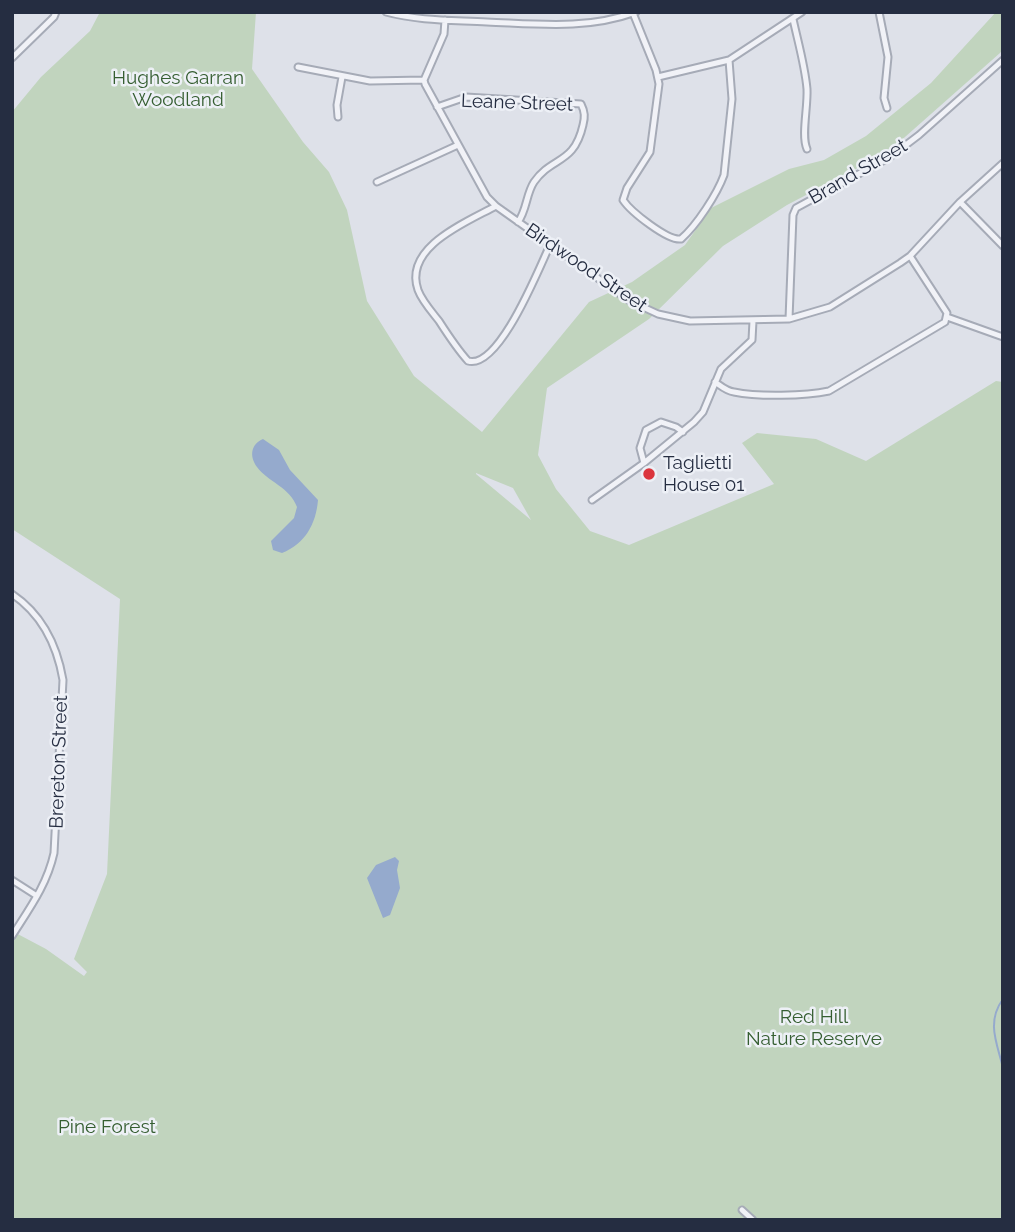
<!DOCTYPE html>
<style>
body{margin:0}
#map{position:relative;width:1015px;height:1232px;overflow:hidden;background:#dee1e9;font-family:Raleway,sans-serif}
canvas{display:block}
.frame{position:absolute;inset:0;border:14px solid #252d41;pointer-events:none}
</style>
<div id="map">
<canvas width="1015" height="1232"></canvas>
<div class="frame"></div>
</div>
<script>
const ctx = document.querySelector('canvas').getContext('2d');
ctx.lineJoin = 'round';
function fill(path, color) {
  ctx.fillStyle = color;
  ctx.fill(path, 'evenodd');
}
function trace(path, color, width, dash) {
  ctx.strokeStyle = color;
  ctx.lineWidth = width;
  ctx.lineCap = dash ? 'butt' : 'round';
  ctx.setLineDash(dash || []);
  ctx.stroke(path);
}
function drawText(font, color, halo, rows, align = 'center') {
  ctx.font = font + ' Raleway,sans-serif';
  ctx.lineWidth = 5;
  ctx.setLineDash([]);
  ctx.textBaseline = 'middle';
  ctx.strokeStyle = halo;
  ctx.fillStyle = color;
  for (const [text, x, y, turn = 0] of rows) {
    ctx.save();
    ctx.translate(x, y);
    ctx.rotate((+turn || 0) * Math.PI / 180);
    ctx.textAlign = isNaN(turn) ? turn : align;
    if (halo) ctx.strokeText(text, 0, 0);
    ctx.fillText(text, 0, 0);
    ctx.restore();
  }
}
fill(new Path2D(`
 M100 12H256L252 69 303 142 329 172 347 210 367 301 414 376 482 432 589 302 632 282 685 245 711 208 789 169 824 160 866 136 931 83 996 12H1003V49L1000 53 888 152 787 205 723 246 649 319 547 388 538 455 556 489 590 531 629 545 774 484 742 443 757 433 816 439 866 461 996 381 1003 382V1220H12V931L46 949 84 976 87 972 74 959 107 874 120 599 12 529V112L41 77 90 31ZM476 473 513 488 531 520 476 474Z`), '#c1d4be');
fill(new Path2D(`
 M263 439 279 450 290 470 318 500C316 524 305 544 282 553L273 550 271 541 294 518 297 507C290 487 268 482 257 467 249 456 251 444 263 439Z
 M395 857 399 861 397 870 400 888 390 915 383 918 367 878 376 865Z`), '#95aacd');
trace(new Path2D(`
 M1003 999C986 1022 997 1043 1003 1068`), '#95aacd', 2);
const minor = new Path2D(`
 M386 12C419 21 453 20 487 22 538 24 586 30 636 12
 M879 12 888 57 884 98 887 108
 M633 13 656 70 659 84 650 152 627 188 623 200C631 212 668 241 681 239 697 225 717 194 724 175L732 99 729 60
 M793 19C798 42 805 66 807 89 808 107 801 136 807 149
 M445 20 444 34 424 80 425 84 487 197 496 206 630 301 658 314 690 321 789 319 830 307 900 263 910 256 960 202 1003 163
 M12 58 54 17 56 12
 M298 67 370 81 424 80
 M658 77 729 60 802 12
 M437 107 466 97 581 104C585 112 585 117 583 125 574 165 552 156 534 182 526 194 527 210 518 222
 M338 117 337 105 342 77
 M377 182 458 145
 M960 202 1003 246
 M496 206C467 222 403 247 418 290 422 301 432 312 439 321 448 335 457 349 468 361 499 370 539 268 550 245
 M947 317 1003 337
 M789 319 793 215 796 208 890 157 919 135 1003 60
 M715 382C721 386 726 391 734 392 758 397 805 396 829 391L945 322 947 313 910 256
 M644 463 640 448 646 430 661 422 676 427 683 432
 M592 500 644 463 694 422 703 412 721 369 752 340 753 321
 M12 594C43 615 57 645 63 680L54 853C47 885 29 909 12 936
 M12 880 37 896
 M742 1210 753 1220`);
trace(minor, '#a6abb7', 9);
trace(minor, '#f1f2f7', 5);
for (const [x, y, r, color] of [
 [649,474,7,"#db353d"]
]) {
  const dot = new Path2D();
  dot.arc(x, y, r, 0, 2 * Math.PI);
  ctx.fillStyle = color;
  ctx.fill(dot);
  trace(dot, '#edf0f6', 2.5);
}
drawText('19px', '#355e31', '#edf0f6', [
 ["Hughes Garran",178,78],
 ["Woodland",178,100],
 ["Red Hill",814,1017],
 ["Nature Reserve",814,1039],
 ["Pine Forest",107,1127]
]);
drawText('19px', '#252d41', '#edf0f6', [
 ["Leane Street",517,103,2],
 ["Brand Street",858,172,-30],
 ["Birdwood Street",586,268,34],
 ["Brereton Street",59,762,-88]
]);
drawText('19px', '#252d41', '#edf0f6', [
 ["Taglietti",663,463],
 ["House 01",663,485]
], 'left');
</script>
